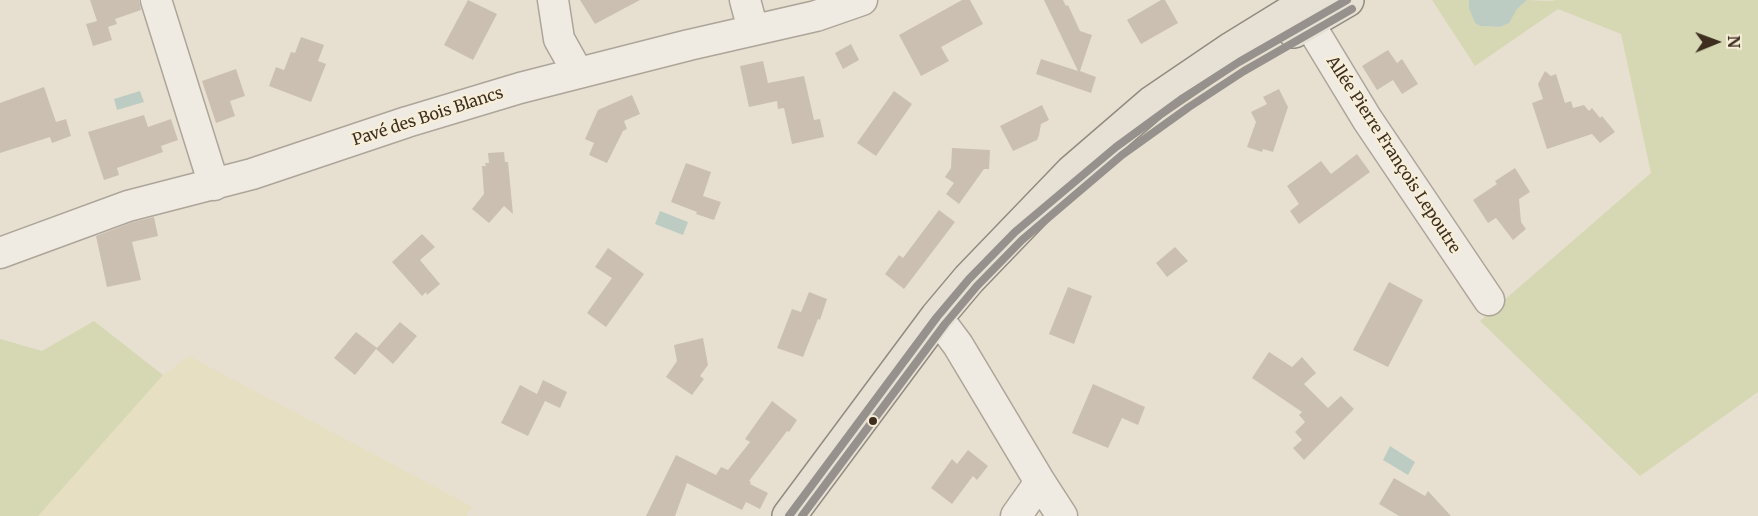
<!DOCTYPE html>
<meta charset="utf-8">
<style>
body{margin:0}
#map{position:relative;width:1758px;height:516px;overflow:hidden;background:#e7e0d1;font-family:Merriweather,serif}
canvas{display:block}
.north{position:absolute;left:1686px;top:12px;width:60px;height:60px;-webkit-text-stroke:4px #f7eed8;paint-order:stroke;rotate:89deg;font-size:16px;font-weight:700;line-height:24px;text-align:center;color:#3d2e20}
.north::after{content:'';display:block;margin:auto;width:21px;height:27px;background:#3d2e20;clip-path:polygon(50% 0,100% 100%,50% 72%,0 100%)}
</style>
<div id="map">
<canvas width="1758" height="516"></canvas>
<div class="north">N</div>
</div>
<script>
const ctx = document.querySelector('canvas').getContext('2d');
ctx.lineJoin = 'round';
function fill(path, color) {
  ctx.fillStyle = color;
  ctx.fill(path, 'evenodd');
}
function trace(path, color, width, dash) {
  ctx.strokeStyle = color;
  ctx.lineWidth = width;
  ctx.lineCap = dash ? 'butt' : 'round';
  ctx.setLineDash(dash || []);
  ctx.stroke(path);
}
function drawText(font, color, halo, rows, align = 'center') {
  ctx.font = font + ' Merriweather,serif';
  ctx.lineWidth = 4.5;
  ctx.setLineDash([]);
  ctx.textBaseline = 'middle';
  ctx.strokeStyle = halo;
  ctx.fillStyle = color;
  for (const [text, x, y, turn = 0] of rows) {
    ctx.save();
    ctx.translate(x, y);
    ctx.rotate((+turn || 0) * Math.PI / 180);
    ctx.textAlign = isNaN(turn) ? turn : align;
    if (halo) ctx.strokeText(text, 0, 0);
    ctx.fillText(text, 0, 0);
    ctx.restore();
  }
}
fill(new Path2D(`
 M189 356 473 507 466 516H38L163 375Z`), '#e6dfc2');
fill(new Path2D(`
 M1432 0H1469L1475 23 1480 26 1500 27 1508 23 1517 9 1527 0C1535 0 1550 2 1556 0H1758V392L1640 476 1480 321 1651 173 1621 34 1558 9 1475 66Z
 M94 321 163 375 38 516H0V339L42 351Z`), '#d6d7b3');
fill(new Path2D(`
 M1469 0H1527L1517 9 1509 23 1500 27 1480 26 1475 23 1469 8Z
 M140 91 144 102 117 110 114 99Z
 M660 211 688 222 683 235 655 224Z
 M1390 446 1415 462 1408 475 1383 460Z`), '#bcccc2');
fill(new Path2D(`
 M90 0H139L141 10 115 19 117 24 108 27 112 40 93 46 86 24 97 21Z
 M468 0 497 14 473 60 444 45Z
 M580 0H640L595 24Z
 M962 0H970L983 24 941 47 949 61 921 76 899 35Z
 M1044 0H1063L1066 6 1068 5 1080 31 1092 35 1080 71 1096 77 1091 93 1036 74 1041 59 1078 71Z
 M1161 0H1165L1178 23 1141 44 1127 20Z
 M301 37 324 45 318 61 326 64 311 102 269 86 276 67 284 70 291 52 295 53Z
 M851 44 859 60 843 69 835 53Z
 M1388 50 1397 63 1402 59 1418 84 1402 94 1393 80 1377 90 1362 66Z
 M763 61 768 83 804 76 814 120 820 119 824 137 792 144 784 108 778 109 777 101 749 107 740 66Z
 M236 69 245 96 230 101 235 116 216 123 202 81Z
 M1545 71 1551 76 1556 74 1565 103 1571 101 1573 108 1584 105 1589 111 1592 108 1600 118 1602 116 1615 132 1600 143 1592 134 1547 149 1532 103 1543 99 1538 84Z
 M44 87 56 122 66 119 71 136 52 143 50 137 0 153V103Z
 M1279 89 1288 107 1273 152 1263 149 1262 152 1247 147 1256 122 1251 112 1267 104 1263 97Z
 M894 91 912 104 876 156 857 143Z
 M632 95 640 114 624 121 627 129 623 131 607 163 589 155 594 143 585 139 598 110Z
 M1042 105 1049 120 1041 124 1039 135 1037 140 1013 151 1000 126Z
 M144 115 148 127 171 119 178 140 161 146 163 152 117 168 119 175 104 180 88 132Z
 M952 148 990 150 989 169H984L959 204 946 194 954 183 945 177 951 168Z
 M504 152 505 162H508L513 214 504 206 489 223 472 209 484 194 482 166H486L485 163H489L488 153Z
 M1357 154 1370 172 1299 224 1290 211 1299 204 1287 186 1321 161 1331 174Z
 M686 163 711 172 703 196 721 202 714 220 696 214 697 212 671 202Z
 M1515 168 1530 192 1519 199 1521 222 1526 229 1513 240 1496 218 1488 223 1473 200 1497 184 1495 181Z
 M939 210 955 222 904 289 885 274 899 255 903 258Z
 M154 217 158 236 132 242 141 280 107 287 96 236 133 222Z
 M422 234 435 247 420 260 440 284 427 295 426 292 422 296 392 262Z
 M1175 247 1188 261 1167 277 1156 263Z
 M608 248 644 274 606 327 587 313 612 278 595 267Z
 M1389 282 1423 300 1388 367 1353 350Z
 M1068 287 1092 296 1074 344 1049 334Z
 M809 292 827 299 820 320 818 319 803 357 777 348 792 309 801 312Z
 M400 322 417 336 393 364 376 349 355 375 334 358 356 332 377 348Z
 M703 338 708 365 700 376 704 379 692 395 666 377 677 361 674 345Z
 M1269 352 1292 367 1302 357 1316 373 1304 384 1328 408 1341 396 1354 409 1304 460 1293 448 1302 440 1295 432 1305 422 1299 415 1302 412 1252 378Z
 M543 380 567 392 560 408 545 401 528 436 501 423 520 385 537 394Z
 M1093 384 1145 407 1138 425 1122 418 1108 448 1072 433Z
 M772 401 797 420 789 432 787 431 749 481 751 482 750 484 768 493 760 509 746 502 742 510 687 483 675 516H646L676 455 716 475 721 467 728 470 750 442 745 439Z
 M968 450 988 466 977 480 973 476 952 504 931 488 952 459 957 464Z
 M1394 478 1425 496 1428 491 1451 516H1399L1379 504Z`), '#cbbfb2');
const minor = new Path2D(`
 M156 0 214 185
 M553 0 559 39 578 73
 M745 0 753 30
 M1299 7 1367 119 1489 300
 M0 253 128 206 252 174 407 122 520 88 689 45 816 16 862 0
 M937 317 958 345 1040 482 1062 516
 M1016 516 1040 482`);
const major = new Path2D(`
 M1294 31 1347 0
 M789 516 937 317 969 279 1072 172 1152 103 1233 48 1311 0`);
trace(minor, '#ada599', 33);
trace(major, '#928b80', 36);
trace(minor, '#efebe3', 30);
trace(major, '#e6e1d4', 33);
trace(new Path2D(`
 M789 516 937 317 969 279 1015 232 1116 147 1183 98 1239 62 1347 0`), '#96918c', 8);
trace(new Path2D(`
 M802 516 945 324 977 286 1022 240 1122 155 1189 107 1244 71 1352 9`), '#96918c', 8);
for (const [x, y, r, color] of [
 [873,421,5,"#3d2e20"]
]) {
  const dot = new Path2D();
  dot.arc(x, y, r, 0, 2 * Math.PI);
  ctx.fillStyle = color;
  ctx.fill(dot);
  trace(dot, '#f7eed8', 2);
}
drawText('16px', '#3d2e20', '#f7eed8', [
 ["Pavé des Bois Blancs",428,117,-18],
 ["Allée Pierre François Lepoutre",1393,155,57]
]);
</script>
